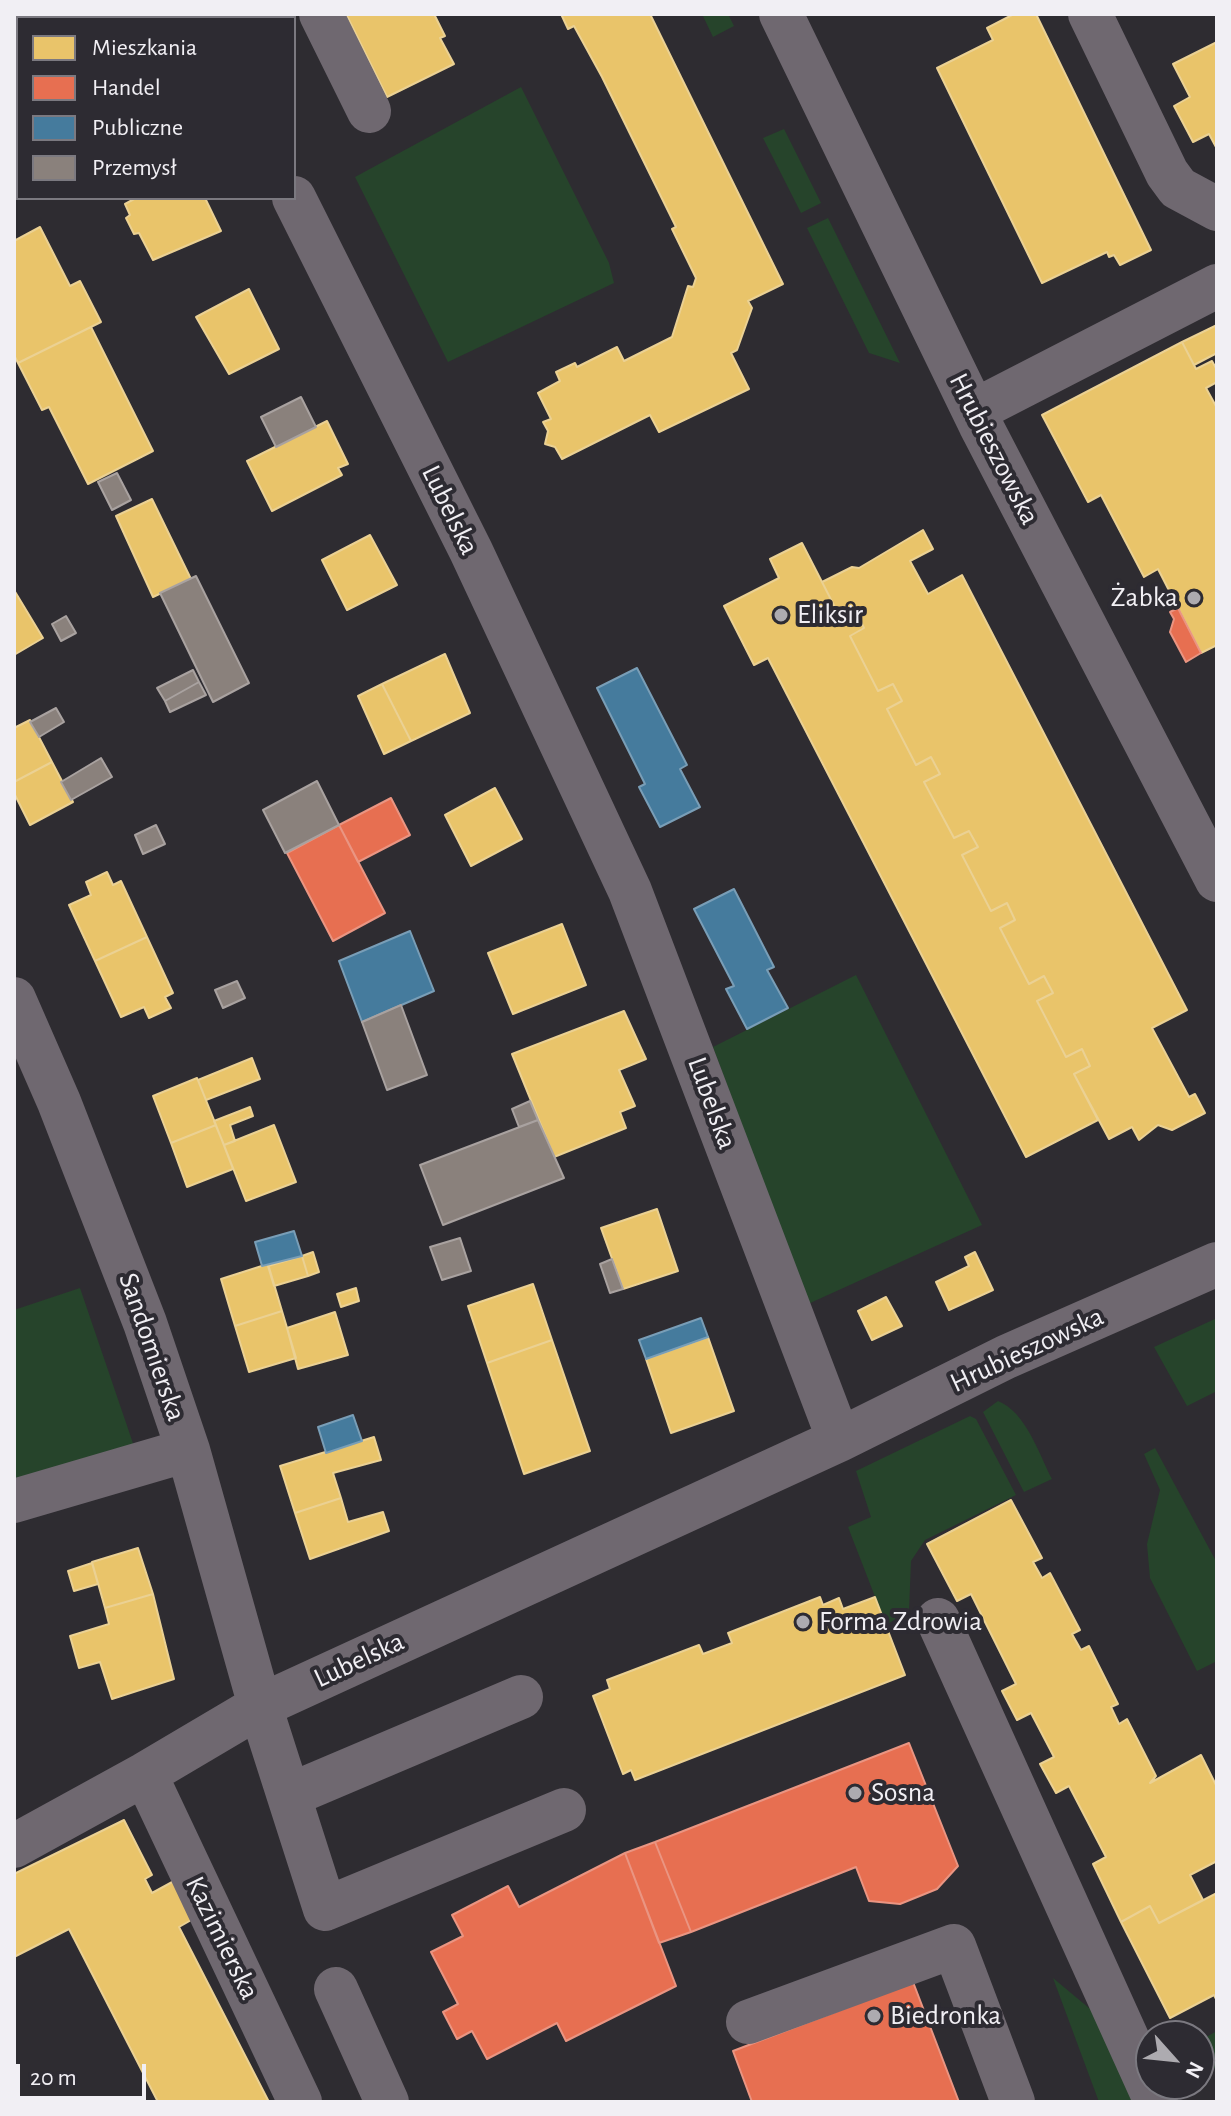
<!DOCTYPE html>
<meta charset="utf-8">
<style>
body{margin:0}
#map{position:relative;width:1231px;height:2116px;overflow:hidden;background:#2e2c31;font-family:"Alegreya Sans",sans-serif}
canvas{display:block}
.frame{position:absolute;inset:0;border:16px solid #f1eff4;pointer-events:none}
.legend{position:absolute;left:16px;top:16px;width:280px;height:184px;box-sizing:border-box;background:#2d2b32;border:2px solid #7b7980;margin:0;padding:10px 14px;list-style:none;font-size:24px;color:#f1eff4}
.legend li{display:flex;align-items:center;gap:16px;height:40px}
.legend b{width:40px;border:2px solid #7b7980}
.north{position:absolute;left:1135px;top:2020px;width:80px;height:80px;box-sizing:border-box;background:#2d2b32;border:2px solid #7b7980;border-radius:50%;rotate:117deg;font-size:22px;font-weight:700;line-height:32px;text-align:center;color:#f1eff4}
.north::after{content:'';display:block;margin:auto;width:28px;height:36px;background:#adabb0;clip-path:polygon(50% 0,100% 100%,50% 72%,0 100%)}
.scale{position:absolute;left:16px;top:2064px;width:130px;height:36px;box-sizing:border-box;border:4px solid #f1eff4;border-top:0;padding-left:10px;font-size:24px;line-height:28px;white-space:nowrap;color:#f1eff4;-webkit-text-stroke:6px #2d2b32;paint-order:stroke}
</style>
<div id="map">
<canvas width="1231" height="2116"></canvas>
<div class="frame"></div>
<ul class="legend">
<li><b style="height:22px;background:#e9c46a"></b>Mieszkania</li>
<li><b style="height:22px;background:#e76f51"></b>Handel</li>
<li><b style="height:22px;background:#457b9d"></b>Publiczne</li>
<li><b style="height:22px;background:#8a817c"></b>Przemysł</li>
</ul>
<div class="north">N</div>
<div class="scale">20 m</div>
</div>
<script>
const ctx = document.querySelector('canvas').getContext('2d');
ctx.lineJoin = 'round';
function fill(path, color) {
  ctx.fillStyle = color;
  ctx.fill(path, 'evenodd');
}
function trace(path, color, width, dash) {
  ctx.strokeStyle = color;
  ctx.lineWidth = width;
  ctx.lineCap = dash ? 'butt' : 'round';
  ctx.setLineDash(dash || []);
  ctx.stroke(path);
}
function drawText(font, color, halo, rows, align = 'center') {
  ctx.font = font + ' "Alegreya Sans",sans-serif';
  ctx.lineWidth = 8;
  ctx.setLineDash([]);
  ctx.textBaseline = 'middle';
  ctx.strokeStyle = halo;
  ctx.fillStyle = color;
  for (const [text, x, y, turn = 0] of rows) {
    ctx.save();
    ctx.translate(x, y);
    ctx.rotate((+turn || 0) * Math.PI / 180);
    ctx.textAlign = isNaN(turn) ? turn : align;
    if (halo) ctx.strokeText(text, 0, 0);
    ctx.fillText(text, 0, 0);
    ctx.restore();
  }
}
fill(new Path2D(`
 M702 14H728L734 26 713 37Z
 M521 87 609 263 614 283 448 362 355 177Z
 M784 129 821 203 801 213 763 138Z
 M828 218 900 363 869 353 807 228Z
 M856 975 982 1225 808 1304 713 1047Z
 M80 1288 137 1455 14 1491V1310Z
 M1217 1318V1391L1187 1406 1154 1347Z
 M998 1401C1026 1412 1039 1454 1052 1479L1024 1492 983 1412Z
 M970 1416 976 1419 1016 1495 925 1540 911 1561 909 1611 886 1625 848 1527 871 1517 856 1471Z
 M1155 1448 1217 1563V1661L1197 1671 1150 1578 1147 1544 1160 1490 1144 1454Z
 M1053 1978 1101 2018 1139 2102H1099Z
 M1217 2031V2066L1199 2081V2041Z`), '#26442b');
const homes = new Path2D(`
 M346 14H434L445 36 440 38 454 64 387 97Z
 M561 14H650L783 284 748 301 752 308 737 350 731 353 749 389 659 432 650 415 562 459 555 447 545 444 548 431 543 422 551 419 538 393 560 381 556 372 575 363 577 367 617 347 624 361 672 337 688 286 693 287 696 278 672 229 676 227 602 77 574 26 568 29Z
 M1014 14H1036L1151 250 1120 265 1114 255 1109 257 1107 252 1042 283 937 68 993 40 987 28Z
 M1217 42V149L1209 134 1193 142 1174 106 1190 97 1173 64Z
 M18 75V172L14 174V77Z
 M136 198H205L221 231 153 260 139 233 134 234 126 218 130 215 125 204Z
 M40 227 70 286 80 281 101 322 18 363 14 355V241Z
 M249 289 279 349 229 374 196 317Z
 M1217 325V353L1194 365 1182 342Z
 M91 327 153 451 88 484 49 407 42 410 18 363Z
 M1182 342 1196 369 1212 361 1217 370V382L1206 388 1217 408V645L1201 653 1158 569 1144 577 1101 495 1088 502 1042 415Z
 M327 421 348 464 338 468 342 475 272 511 247 461Z
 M152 499 191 579 153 597 116 516Z
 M923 530 933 549 910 561 928 594 962 575 1187 1010 1152 1028 1189 1097 1195 1094 1205 1113 1172 1130 1158 1125 1139 1140 1132 1127 1109 1139 1074 1074 1090 1066 1082 1049 1066 1057 1037 1001 1053 993 1044 976 1029 984 1000 928 1015 920 1007 903 991 911 962 855 978 847 969 831 954 838 924 782 940 774 931 757 916 765 887 709 902 701 893 684 878 691 850 636 864 628 856 611 841 619 822 582 852 567 859 568Z
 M370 535 397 585 347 610 322 560Z
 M802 543 841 619 856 611 864 628 850 636 878 691 893 684 902 701 887 709 916 765 931 757 940 774 924 782 954 838 969 831 978 847 962 855 991 911 1007 903 1015 920 1000 928 1029 984 1044 976 1053 993 1037 1001 1066 1057 1082 1049 1090 1066 1074 1074 1098 1120 1026 1157 768 658 754 665 724 606 779 578 770 559Z
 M14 590 43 638 14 655Z
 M445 654 470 713 411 741 382 684Z
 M382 684 411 741 384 754 358 696Z
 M30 720 52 762 14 782V728Z
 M52 762 73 802 30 825 14 793V782Z
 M495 788 522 839 471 866 445 815Z
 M107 872 113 885 121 881 147 937 95 961 69 905 91 895 86 882Z
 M562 924 586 985 513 1014 488 953Z
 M147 937 173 993 165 997 171 1008 149 1018 144 1007 121 1017 95 961Z
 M624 1011 646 1059 619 1070 635 1106 620 1112 626 1128 554 1157 512 1054Z
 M252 1058 260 1079 206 1100 198 1080Z
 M197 1078 216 1125 171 1143 153 1096Z
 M250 1107 253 1116 230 1125 235 1141 224 1145 214 1121Z
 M216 1125 233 1169 187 1187 171 1143Z
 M274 1125 296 1182 246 1201 224 1145Z
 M657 1209 678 1271 623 1289 601 1228Z
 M313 1252 319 1272 308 1276 302 1256Z
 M975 1252 993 1290 949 1310 936 1282 969 1266 965 1257Z
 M302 1256 308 1276 274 1286 268 1266Z
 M268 1264 282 1311 235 1326 221 1279Z
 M533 1284 552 1340 487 1363 468 1306Z
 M356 1288 359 1301 341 1307 337 1294Z
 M886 1297 902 1326 872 1340 858 1311Z
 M282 1311 296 1358 249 1372 235 1326Z
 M335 1312 348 1355 298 1369 287 1328Z
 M708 1337 734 1411 671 1433 646 1359Z
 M552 1340 590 1451 524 1474 487 1363Z
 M374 1437 381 1460 333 1473 341 1498 295 1513 280 1466Z
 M341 1498 348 1522 383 1512 389 1531 310 1559 295 1513Z
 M1011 1500 1042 1558 1033 1562 1042 1578 1050 1573 1080 1630 1072 1634 1081 1650 1089 1646 1118 1704 1111 1707 1119 1724 1127 1719 1156 1776 1150 1783 1201 1755 1217 1787V1861L1190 1875 1203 1900 1159 1923 1150 1906 1121 1922 1093 1864 1106 1857 1069 1786 1056 1793 1040 1764 1054 1757 1031 1713 1017 1720 1002 1691 1016 1684 971 1594 957 1601 927 1544Z
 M138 1548 153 1594 105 1608 92 1562Z
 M92 1563 98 1584 74 1591 68 1571Z
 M153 1594 174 1679 112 1699 100 1662 79 1668 70 1636 109 1624 105 1608Z
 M820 1597 823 1605 839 1598 843 1609 875 1597 905 1675 635 1780 631 1770 623 1774 593 1696 610 1689 607 1680 699 1645 703 1654 732 1643 728 1633Z
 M124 1820 152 1875 145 1879 152 1893 174 1881 193 1919 179 1927 269 2102H158L69 1929 14 1957V1874Z
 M1217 1893V2001L1214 1995 1170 2018 1121 1922 1150 1906 1159 1923Z`);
fill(homes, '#e9c46a');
trace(homes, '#ebd193', 2);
const shops = new Path2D(`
 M1178 608 1201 653 1186 662 1170 632 1174 619 1170 612Z
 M391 798 410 835 358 862 339 825Z
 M339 825 385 913 333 941 287 853Z
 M909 1743 958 1866 937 1889 900 1904 869 1901 856 1867 691 1932 655 1842Z
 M655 1842 691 1932 659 1943 625 1853Z
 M625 1853 676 1986 566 2041 557 2023 487 2059 472 2031 457 2039 443 2012 458 2004 431 1952 463 1936 452 1915 508 1886 519 1907Z
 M913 1982 959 2102H752L733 2051Z`);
fill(shops, '#e76f51');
trace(shops, '#ea9582', 2);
const public = new Path2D(`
 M637 668 687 765 680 769 700 807 660 827 639 787 645 784 597 688Z
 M734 889 774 967 767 970 788 1008 747 1029 726 989 734 986 694 909Z
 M410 931 434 991 362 1022 339 961Z
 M294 1231 302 1256 262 1266 255 1242Z
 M701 1318 708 1337 646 1359 639 1340Z
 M353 1415 362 1441 326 1453 318 1427Z`);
fill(public, '#457b9d');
trace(public, '#799eb7', 2);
const industry = new Path2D(`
 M301 397 316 427 276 447 261 417Z
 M117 473 131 500 112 510 98 482Z
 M196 576 249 683 213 702 160 593Z
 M66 616 76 633 61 641 52 624Z
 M193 670 199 682 165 701 157 688Z
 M199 682 206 695 170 712 165 701Z
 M56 708 64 722 39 737 30 722Z
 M101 758 112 777 71 800 61 782Z
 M317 781 339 825 285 853 263 810Z
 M156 825 165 844 143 854 135 835Z
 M237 981 245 998 223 1008 215 990Z
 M401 1005 427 1075 387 1090 362 1022Z
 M530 1101 538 1120 519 1127 512 1109Z
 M538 1120 564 1178 443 1225 420 1165Z
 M460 1238 471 1271 442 1280 430 1247Z
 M612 1259 623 1289 610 1293 600 1264Z`);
fill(industry, '#8a817c');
trace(industry, '#a9a2a0', 2);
trace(new Path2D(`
 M202 14 204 18
 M321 14 369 111
 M781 14 980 424 1217 880
 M1090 14 1167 173 1178 188 1217 209
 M294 198 471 551 630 891 839 1440 260 1706 145 1774 300 2102
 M974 411 1217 286
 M14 999 59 1102 145 1323 188 1450 260 1706 325 1909 564 1810
 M839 1440 1006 1357 1217 1264
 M14 1501 188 1450
 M938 1620 1156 2102
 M290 1795 521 1697
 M14 1846 145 1774
 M336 1989 387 2102
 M748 2022 954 1946 1013 2102`), '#6f6870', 44);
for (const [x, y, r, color] of [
 [1194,598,8,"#adabb0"],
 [781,615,8,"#adabb0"],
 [803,1622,8,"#adabb0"],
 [855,1793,8,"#adabb0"],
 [874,2016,8,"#adabb0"]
]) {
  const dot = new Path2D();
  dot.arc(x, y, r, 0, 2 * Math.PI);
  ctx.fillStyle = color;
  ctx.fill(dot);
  trace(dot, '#2d2b32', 3);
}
drawText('28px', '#f1eff4', '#2d2b32', [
 ["Hrubieszowska",994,449,63],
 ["Lubelska",450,510,64],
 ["Lubelska",712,1103,70],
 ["Sandomierska",152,1347,71],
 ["Hrubieszowska",1027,1350,-25],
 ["Lubelska",359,1660,-25],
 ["Kazimierska",222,1938,64]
]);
drawText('28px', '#f1eff4', '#2d2b32', [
 ["Żabka",1178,598,"right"],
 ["Eliksir",797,615],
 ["Forma Zdrowia",819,1622],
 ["Sosna",871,1793],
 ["Biedronka",890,2016]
], 'left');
</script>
